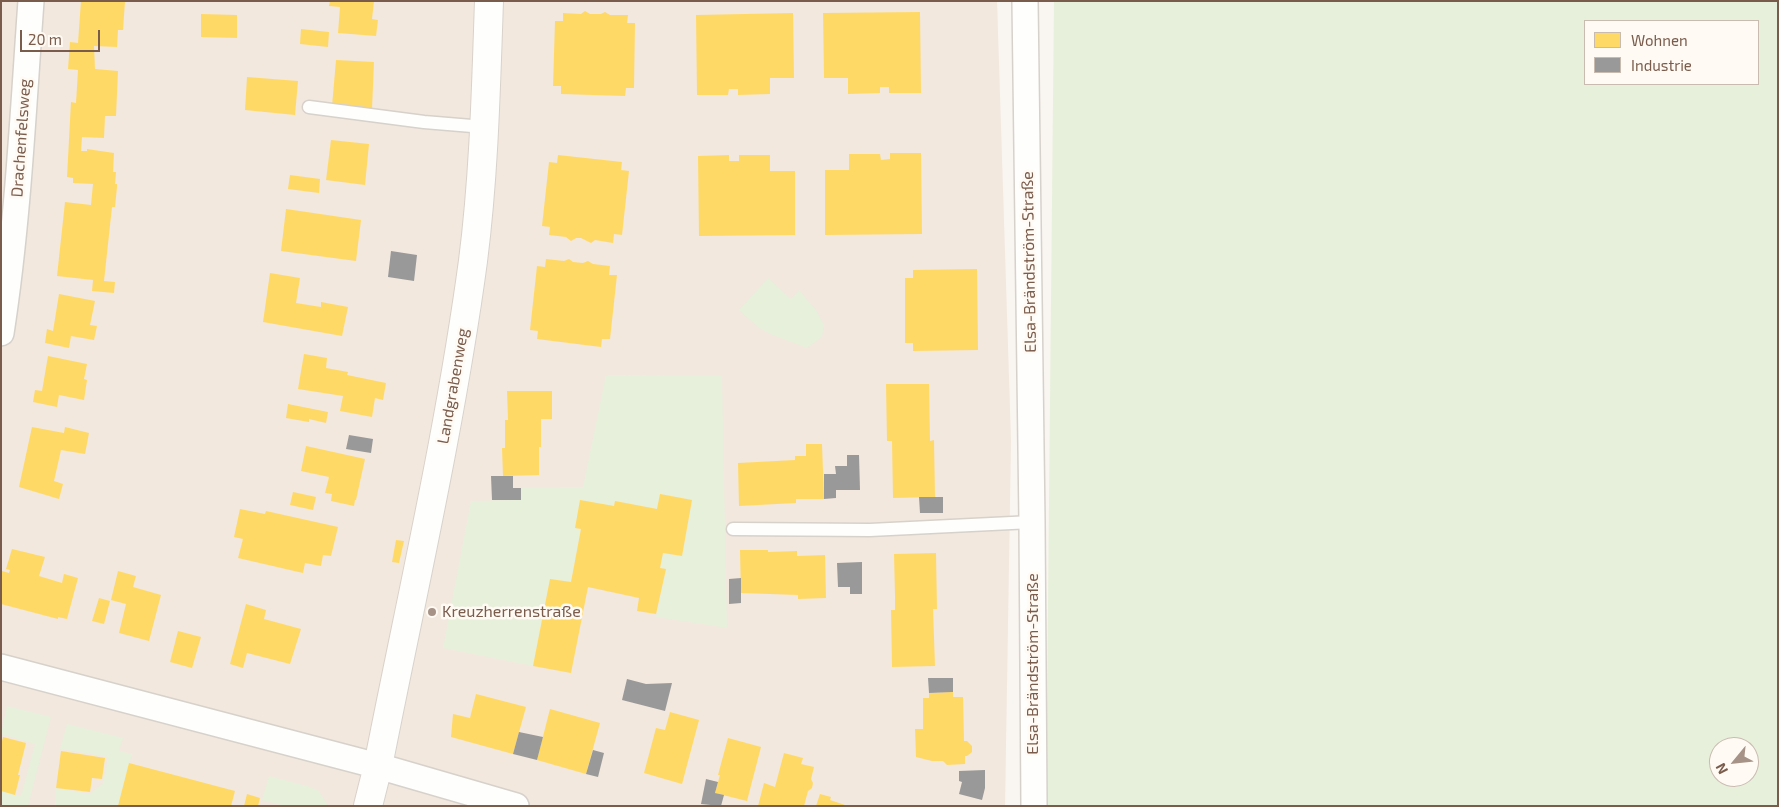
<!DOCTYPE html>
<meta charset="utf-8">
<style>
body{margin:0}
#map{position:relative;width:1779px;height:807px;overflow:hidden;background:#f9f5f0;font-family:"Exo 2",sans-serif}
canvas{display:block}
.frame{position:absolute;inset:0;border:2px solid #7a5c4d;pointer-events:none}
.legend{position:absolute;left:1584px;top:20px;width:175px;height:65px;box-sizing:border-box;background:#fffaf3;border:1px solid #cabbb1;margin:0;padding:6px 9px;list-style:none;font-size:15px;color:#7a5c4d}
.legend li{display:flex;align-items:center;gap:10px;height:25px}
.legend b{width:25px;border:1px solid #cabbb1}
.north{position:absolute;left:1709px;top:737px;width:50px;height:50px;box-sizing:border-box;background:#fffaf3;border:1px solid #cabbb1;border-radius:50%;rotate:242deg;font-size:14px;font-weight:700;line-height:20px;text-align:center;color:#7a5c4d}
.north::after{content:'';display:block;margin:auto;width:18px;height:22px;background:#a69286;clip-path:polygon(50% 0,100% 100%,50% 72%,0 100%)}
.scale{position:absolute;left:20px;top:30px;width:80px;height:22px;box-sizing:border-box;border:2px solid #7a5c4d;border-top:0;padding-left:6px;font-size:15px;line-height:18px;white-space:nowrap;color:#7a5c4d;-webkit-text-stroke:4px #fffaf3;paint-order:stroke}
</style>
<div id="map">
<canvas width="1779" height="807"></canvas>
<div class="frame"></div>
<ul class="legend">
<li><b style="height:14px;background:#ffd966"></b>Wohnen</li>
<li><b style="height:14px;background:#999"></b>Industrie</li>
</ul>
<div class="north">N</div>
<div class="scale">20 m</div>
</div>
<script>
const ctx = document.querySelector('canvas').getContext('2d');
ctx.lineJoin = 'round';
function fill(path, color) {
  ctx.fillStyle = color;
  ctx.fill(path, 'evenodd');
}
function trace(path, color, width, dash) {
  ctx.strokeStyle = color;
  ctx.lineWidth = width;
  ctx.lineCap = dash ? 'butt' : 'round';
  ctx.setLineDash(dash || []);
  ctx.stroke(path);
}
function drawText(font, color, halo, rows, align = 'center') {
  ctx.font = font + ' "Exo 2",sans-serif';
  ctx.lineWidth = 5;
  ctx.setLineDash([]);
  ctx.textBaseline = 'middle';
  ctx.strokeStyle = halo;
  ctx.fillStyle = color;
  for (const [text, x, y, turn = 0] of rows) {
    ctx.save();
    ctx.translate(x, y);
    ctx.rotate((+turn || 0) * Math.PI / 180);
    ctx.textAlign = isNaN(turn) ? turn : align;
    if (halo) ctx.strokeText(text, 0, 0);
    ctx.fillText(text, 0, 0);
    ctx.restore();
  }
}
fill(new Path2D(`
 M1 1H997L1011 441 1005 806H1Z`), '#f2e8de');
fill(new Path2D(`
 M1054 1H1778V806H1046ZM1585 21H1758V84H1585ZM1719 747H1749V777H1719Z
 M768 278 791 299 799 290 816 310 824 325 822 337 807 348 770 334 759 328 739 310Z
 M606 375 722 376 727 628 656 617 666 569 660 568 663 553 682 556 692 500 660 494 657 509 615 501 614 506 575 528 581 529 571 582 550 579 533 666 443 648 471 501 521 500V488L583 487Z
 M7 706 51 717 28 806H1V791L21 796 35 744 1 734Z
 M67 724 123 738 119 751 132 754 118 806H55L56 788 90 794 103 783 108 757 60 749Z
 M269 776 310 787 319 791 328 806H285L262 800Z`), '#e7f0db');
fill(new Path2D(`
 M81 1H125L123 30H118L117 47 94 46 95 69 118 71 116 116H105L104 138 82 137 81 151H87V149L114 153 113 172H116L115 184H117V187L115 207H112L104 281 115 282 114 293 92 291 93 280 57 276 65 202 91 205 93 184 73 183V178L67 177 71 102 76 103 78 70 68 69 70 42 78 43Z
 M330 1H374L372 19 378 20 376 36 338 33 340 7 329 6Z
 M585 11 590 14H601L605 12 610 15H628L627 23H635L634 88H626L625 96 561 94V86H553L555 21H563V13L581 14Z
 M920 12 921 93H889V87H880V93L848 94V78H824L823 13Z
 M793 13 794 78H770V94L738 95V89H729L728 95H697L696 15Z
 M201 14 237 15V38L201 37Z
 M301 29 329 32 328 47 300 44Z
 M336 60 374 62 372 109 332 106Z
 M247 77 298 81 295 115 245 110Z
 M331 140 369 144 365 185 326 180Z
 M890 153H921L922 234 825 235V170H849V154H880L881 160 890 159Z
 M558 155 622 162 621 170 629 171 622 235 614 234 613 243 595 240 591 243 581 238H576L571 241 566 237 549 235 550 227 542 226 549 162 557 163Z
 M729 155V161H739V155H770V171H795V235L699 236 698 156Z
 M290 175 320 179 319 193 288 189Z
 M286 209 361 220 356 261 281 251Z
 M546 259 564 261 569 259 573 262 583 263 588 261 593 264 610 266 609 275H617L610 339H602L601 347 537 339 538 331 530 330 537 266 545 267Z
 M977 269 978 350 913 351V343H905V278H913V270Z
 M270 273 300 278 296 303 321 307V302L348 307 342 336 263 322Z
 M59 294 95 301 90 325 97 326 94 340 71 336 69 348 45 343 47 329 53 331Z
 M304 354 327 358 326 368 348 372 347 375 386 383 383 400 375 398 372 417 340 411 343 396 298 389Z
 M48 356 87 364 84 379 87 380 84 400 59 395 57 407 33 402 35 390 42 391Z
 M886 384H929L930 441 934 440 935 497 893 498 892 441H887Z
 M507 391H552V419H541V447H539V475L503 476 502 448H505V420H508Z
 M288 404 328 412 326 423 309 419V422L286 418Z
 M32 427 64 433 65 427 89 433 85 454 61 450 54 481 63 484 59 499 19 487Z
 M806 444H822L824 499H796V503L739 506 738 463 795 460V456H806Z
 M306 446 365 459 356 500H355L354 506 331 501 332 494 325 493 329 477 301 471Z
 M293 492 316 497 313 510 290 505Z
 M660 494 692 500 682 556 663 553 660 568 666 569 656 614 637 611 639 598 588 587 571 673 533 666 550 579 571 582 581 529 575 528 580 500 614 506 615 501 657 509Z
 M240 509 265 514 266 511 338 527 331 556 323 555 321 566 305 563 303 573 238 558 243 539 234 537Z
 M396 540 404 541 399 563 392 562Z
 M12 549 45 557 39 576 62 583 64 574 78 578 67 619 58 617V619L1 604V573L2 571 9 573 10 570 6 569Z
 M740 550H768V552L797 551V556L825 555 826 598 798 599V595L741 593Z
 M936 553 937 609H933L935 666 892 667 891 610H895V595L894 554Z
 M118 571 136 576 133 587 161 595 149 641 119 633 126 604 111 600Z
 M99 598 110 601 104 624 92 621Z
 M246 604 266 610 264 619 301 629 290 664 247 653 243 668 230 664Z
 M178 631 201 637 192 668 170 662Z
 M953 692V697H963L964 741H967L972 746V752L967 756H965V764L947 765 943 761H932L916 757 915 729H923V698H929V693Z
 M476 694 526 707 513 754 451 737 453 714 470 718Z
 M550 709 600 723 586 774 537 760Z
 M670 712 699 720 682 784 644 773 656 728 665 730Z
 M3 737 26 743 18 775H20L15 795 1 791V745Z
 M728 738 761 747 747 801 715 793 720 775H718Z
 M61 751 105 758 102 779 92 778 90 792 56 788Z
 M784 753 803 758 801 764 814 767 811 779 813 783 812 788 808 791 804 806H758L764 783 775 787Z
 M129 763 235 791 231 806H118Z
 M247 794 260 798 258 806H244Z
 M820 794 831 797 830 800 848 806H816Z`), '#ffd966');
fill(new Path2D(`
 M391 251 417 255 414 281 388 277Z
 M349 435 373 439 371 453 346 449Z
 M847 455H859L860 490H836V498L824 499V474H836L835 466H847Z
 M491 476H513V488H521V500H492Z
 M919 497H943V513H920Z
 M862 562V594H850V587H838L837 563Z
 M741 578V603L729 604V579Z
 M928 678H953V692L929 693Z
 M627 679 646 684 672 683 665 711 622 700Z
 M519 732 543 737 537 760 513 754Z
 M593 750 604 753 598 777 586 774Z
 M985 770V788L982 800 959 794 962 782 959 781V771Z
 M706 779 718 782 715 793 724 795 721 806 701 804Z`), '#999');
const lane = new Path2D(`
 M309 107 424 122 484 127
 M733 529 870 530 1032 522`);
const street = new Path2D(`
 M1025 1 1032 522 1034 806
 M1 333C18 223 23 112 31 1
 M1 667 378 766 516 806`);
const secondary = new Path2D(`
 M368 806 378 766C411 598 450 431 473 261 484 175 486 88 489 1`);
trace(lane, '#d7d1cb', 15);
trace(street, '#d7d1cb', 28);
trace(secondary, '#d9d2cb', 30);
trace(lane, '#fefefd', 12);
trace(street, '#fefefd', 25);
trace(secondary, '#fefefd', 28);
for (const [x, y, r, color] of [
 [432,612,5,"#a69286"]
]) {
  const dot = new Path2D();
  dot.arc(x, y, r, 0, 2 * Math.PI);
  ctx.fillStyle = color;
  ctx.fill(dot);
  trace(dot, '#fffaf3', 2);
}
drawText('16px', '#7a5c4d', '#fffaf3', [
 ["Drachenfelsweg",21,138,-86],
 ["Elsa-Brändström-Straße",1029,262,-91],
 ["Landgrabenweg",453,386,-80],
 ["Elsa-Brändström-Straße",1033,664,-90]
]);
drawText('16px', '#7a5c4d', '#fffaf3', [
 ["Kreuzherrenstraße",442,612]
], 'left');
</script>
